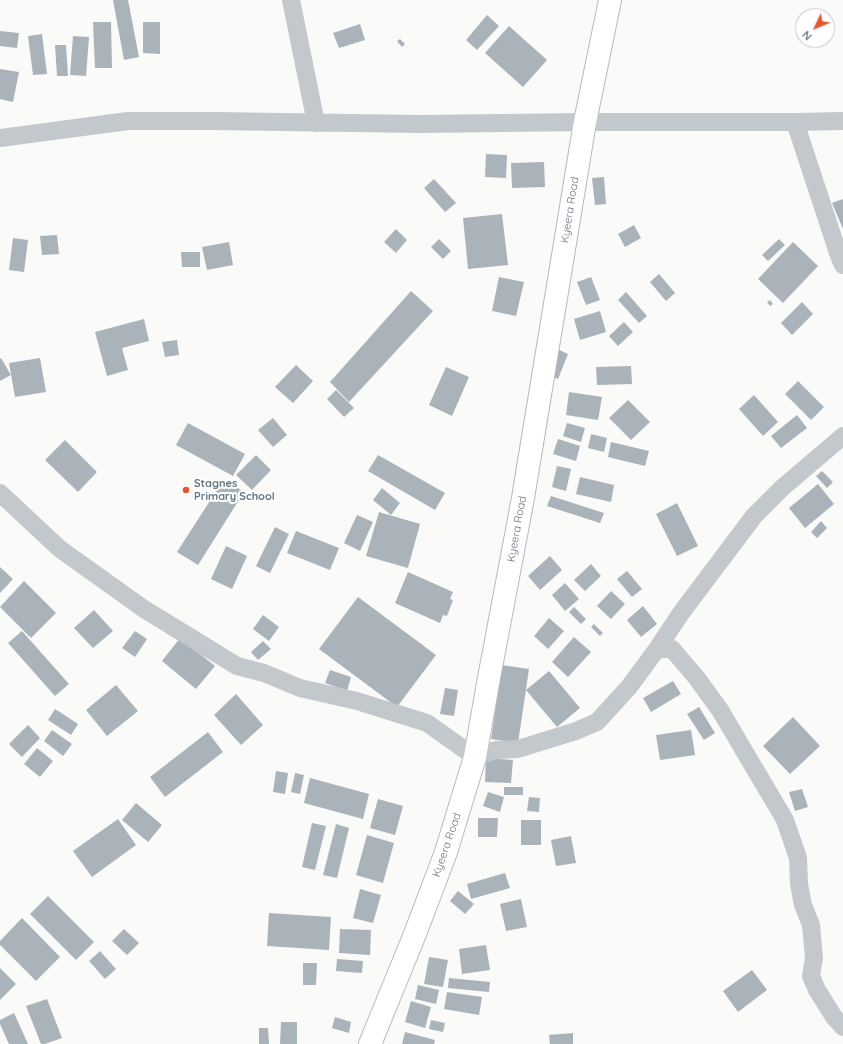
<!DOCTYPE html>
<style>
body{margin:0}
#map{position:relative;width:843px;height:1044px;overflow:hidden;background:#fafaf8;font-family:Quicksand,sans-serif}
canvas{display:block}
.north{position:absolute;left:795px;top:8px;width:40px;height:40px;box-sizing:border-box;background:#fff;border:1px solid #c1c8cd;border-radius:50%;rotate:226deg;font-size:11px;font-weight:700;line-height:16px;text-align:center;color:#657683}
.north::after{content:'';display:block;margin:auto;width:14px;height:18px;background:#e4572e;clip-path:polygon(50% 0,100% 100%,50% 72%,0 100%)}
</style>
<div id="map">
<canvas width="843" height="1044"></canvas>
<div class="north">N</div>
</div>
<script>
const ctx = document.querySelector('canvas').getContext('2d');
ctx.lineJoin = 'round';
function fill(path, color) {
  ctx.fillStyle = color;
  ctx.fill(path, 'evenodd');
}
function trace(path, color, width, dash) {
  ctx.strokeStyle = color;
  ctx.lineWidth = width;
  ctx.lineCap = dash ? 'butt' : 'round';
  ctx.setLineDash(dash || []);
  ctx.stroke(path);
}
function drawText(font, color, halo, rows, align = 'center') {
  ctx.font = font + ' Quicksand,sans-serif';
  ctx.lineWidth = 4;
  ctx.setLineDash([]);
  ctx.textBaseline = 'middle';
  ctx.strokeStyle = halo;
  ctx.fillStyle = color;
  for (const [text, x, y, turn = 0] of rows) {
    ctx.save();
    ctx.translate(x, y);
    ctx.rotate((+turn || 0) * Math.PI / 180);
    ctx.textAlign = isNaN(turn) ? turn : align;
    if (halo) ctx.strokeText(text, 0, 0);
    ctx.fillText(text, 0, 0);
    ctx.restore();
  }
}
fill(new Path2D(`
 M113 0H128L139 57 124 60Z
 M487 15 499 26 477 50 466 40Z
 M93 22H111L112 68H95Z
 M143 22H160V54L143 53Z
 M360 24 365 40 339 48 333 33Z
 M509 26 547 60 523 87 485 53Z
 M0 31 19 33 17 48 0 46Z
 M42 34 47 74 33 75 28 36Z
 M73 36 89 37 86 76 70 75Z
 M400 39 405 44 402 47 397 41Z
 M55 45H66L68 76H57Z
 M0 69 19 72 13 102 0 99Z
 M486 154 507 155 506 178 485 177Z
 M544 162 545 187 512 188 511 163Z
 M604 177 606 204 595 205 592 178Z
 M434 179 456 203 445 212 424 188Z
 M843 199V229L832 203Z
 M502 214 508 265 468 269 463 218Z
 M634 225 641 238 625 247 618 234Z
 M396 229 407 240 396 253 384 242Z
 M57 235 59 254 42 255 40 236Z
 M13 238 28 240 24 272 9 270Z
 M439 239 451 251 443 259 431 247Z
 M779 239 785 245 768 261 762 255Z
 M229 242 233 265 207 270 202 247Z
 M793 242 818 266 783 303 758 279Z
 M181 252H200V267H182Z
 M659 274 675 293 666 301 650 282Z
 M499 277 524 282 516 316 492 311Z
 M591 277 600 300 586 305 577 282Z
 M411 291 433 311 349 402 330 382Z
 M626 292 647 316 639 323 618 300Z
 M770 300 773 304 770 306 767 302Z
 M802 302 813 314 792 335 781 323Z
 M600 311 606 332 580 340 574 319Z
 M144 319 149 341 122 348 128 370 107 376 95 332Z
 M624 322 633 332 618 346 609 336Z
 M177 340 179 355 165 357 162 342Z
 M555 348 568 354 558 379 544 373Z
 M1 358 11 375 0 381V359Z
 M40 358 46 392 15 397 9 363Z
 M296 365 313 381 293 403 275 387Z
 M631 366 632 384 597 385 596 367Z
 M446 367 469 377 452 416 429 405Z
 M798 381 824 407 811 420 785 394Z
 M336 390 354 408 344 417 327 399Z
 M569 392 602 397 598 420 566 415Z
 M754 395 778 422 763 436 739 409Z
 M628 400 650 422 631 440 609 418Z
 M797 415 807 428 781 448 771 436Z
 M273 418 287 435 273 447 258 430Z
 M188 423 245 454 233 476 176 445Z
 M567 423 585 428 581 442 563 436Z
 M591 434 607 438 604 452 588 448Z
 M558 439 580 446 576 461 553 454Z
 M65 440 97 472 78 492 45 460Z
 M611 442 649 451 645 466 608 457Z
 M256 455 271 470 252 490 236 475Z
 M378 455 445 493 435 510 368 471Z
 M557 466 571 469 566 491 552 487Z
 M822 471 833 482 827 488 816 476Z
 M580 477 614 485 611 502 576 494Z
 M224 479 244 492 198 565 177 552Z
 M818 484 834 504 805 528 789 508Z
 M382 488 400 503 391 515 373 500Z
 M551 496 604 513 600 523 547 506Z
 M677 503 698 546 677 556 656 514Z
 M379 512 420 524 408 568 366 556Z
 M357 515 373 522 360 551 344 543Z
 M821 521 827 528 817 538 811 532Z
 M275 527 289 534 270 573 256 566Z
 M296 531 339 548 330 570 287 553Z
 M226 546 247 556 232 589 211 579Z
 M550 556 562 570 540 590 528 576Z
 M591 564 601 576 585 591 574 580Z
 M0 567 13 579 0 593Z
 M627 571 642 589 632 597 617 579Z
 M408 572 453 592 450 599 453 600 447 616 443 615 440 623 395 603Z
 M24 581 56 613 31 638 0 607Z
 M565 583 579 599 565 611 552 595Z
 M611 591 625 604 611 619 597 606Z
 M358 597 436 655 397 707 319 649Z
 M643 606 657 624 641 637 627 620Z
 M574 607 586 619 581 624 569 612Z
 M94 610 113 631 93 648 74 628Z
 M263 615 279 627 269 641 253 629Z
 M549 618 564 631 548 649 534 636Z
 M594 624 603 633 600 636 591 627Z
 M22 631 69 684 55 696 8 643Z
 M135 631 147 639 135 657 122 648Z
 M574 637 591 652 568 677 552 662Z
 M180 638 215 666 196 689 162 661Z
 M263 641 271 649 258 660 251 652Z
 M502 665 529 669 518 743 491 739Z
 M330 670 351 677 347 691 325 683Z
 M549 671 580 708 557 727 526 690Z
 M673 681 681 694 651 712 643 698Z
 M116 685 138 711 107 736 86 710Z
 M445 688 458 690 454 716 440 714Z
 M236 694 263 725 241 745 214 715Z
 M699 707 715 733 704 740 687 714Z
 M55 709 78 724 71 735 48 720Z
 M793 717 820 746 790 774 763 746Z
 M28 725 40 738 22 757 9 744Z
 M52 730 72 744 63 756 44 741Z
 M691 730 695 755 660 760 656 735Z
 M208 732 223 752 165 797 150 777Z
 M37 748 53 761 40 777 24 764Z
 M486 758 513 760 511 783 485 782Z
 M276 771 288 773 285 794 273 792Z
 M295 773 304 775 300 794 291 792Z
 M310 778 369 794 363 819 304 803Z
 M504 787H523V795H504Z
 M802 789 808 807 795 811 789 792Z
 M488 792 504 797 500 812 483 806Z
 M529 797 540 798 539 812 527 811Z
 M378 799 403 806 395 835 370 828Z
 M136 803 162 825 148 842 122 820Z
 M478 818H498L497 837H478Z
 M118 819 136 845 92 877 73 851Z
 M521 820H541V845H521Z
 M312 823 326 826 315 870 302 867Z
 M336 824 349 828 337 878 323 875Z
 M367 835 394 843 383 883 356 875Z
 M571 836 576 863 556 866 551 840Z
 M505 873 510 888 471 899 467 884Z
 M360 889 381 895 373 923 353 918Z
 M458 891 474 904 465 914 450 901Z
 M48 896 94 942 76 960 30 914Z
 M521 899 527 927 506 931 500 904Z
 M269 913 331 917 329 950 267 946Z
 M22 918 60 957 36 981 0 945V941Z
 M124 929 139 943 127 955 112 941Z
 M340 929 371 930 370 955 339 953Z
 M486 945 490 970 462 974 459 949Z
 M100 951 116 969 105 979 89 961Z
 M429 957 448 960 443 987 424 984Z
 M337 959 363 961 362 973 336 971Z
 M303 963H317L316 985H303Z
 M0 968 16 984 0 1000Z
 M752 970 767 990 738 1012 723 991Z
 M449 978 490 982 489 992 448 988Z
 M418 985 439 990 436 1004 415 999Z
 M447 992 482 997 479 1015 444 1009Z
 M47 999 62 1038 45 1044H41L26 1006Z
 M411 1001 431 1007 425 1028 405 1022Z
 M14 1013 28 1044H9L0 1024V1020Z
 M335 1017 351 1022 349 1033 332 1028Z
 M431 1020 445 1023 443 1032 429 1029Z
 M281 1022H297V1044H280Z
 M259 1028H268L269 1044H259Z
 M405 1032 435 1040 434 1044H402Z
 M573 1033V1044H550L549 1035Z`), '#aab3b9');
const secondary = new Path2D(`
 M370 1044 415 934 446 852 475 757 489 678 523 498 585 122 610 0`);
trace(secondary, '#b3babf', 24);
trace(new Path2D(`
 M291 0 316 123
 M795 122 839 256 843 265
 M0 138 128 121H213L420 124 585 122H795L843 121
 M0 493 60 549 144 609 237 666 264 673 300 688 357 701 427 723 475 757 496 750 518 749 576 731 597 722 629 687 657 649 681 613 754 516 782 488 843 436
 M657 649H672L696 677 720 710 785 820 798 858 799 884 803 905 811 925 814 958 811 976 817 990 834 1017 843 1027`), '#c3c8cc', 18);
trace(secondary, '#fff', 22);
for (const [x, y, r, color] of [
 [186,490,4,"#e4572e"]
]) {
  const dot = new Path2D();
  dot.arc(x, y, r, 0, 2 * Math.PI);
  ctx.fillStyle = color;
  ctx.fill(dot);
  trace(dot, '#fff', 1.5);
}
drawText('11px', '#657683', '#fff', [
 ["Kyeera Road",570,210,-81],
 ["Kyeera Road",517,529,-80],
 ["Kyeera Road",447,845,-71]
]);
drawText('bold 11px', '#657683', '#fff', [
 ["Stagnes",194,484],
 ["Primary School",194,497]
], 'left');
</script>
